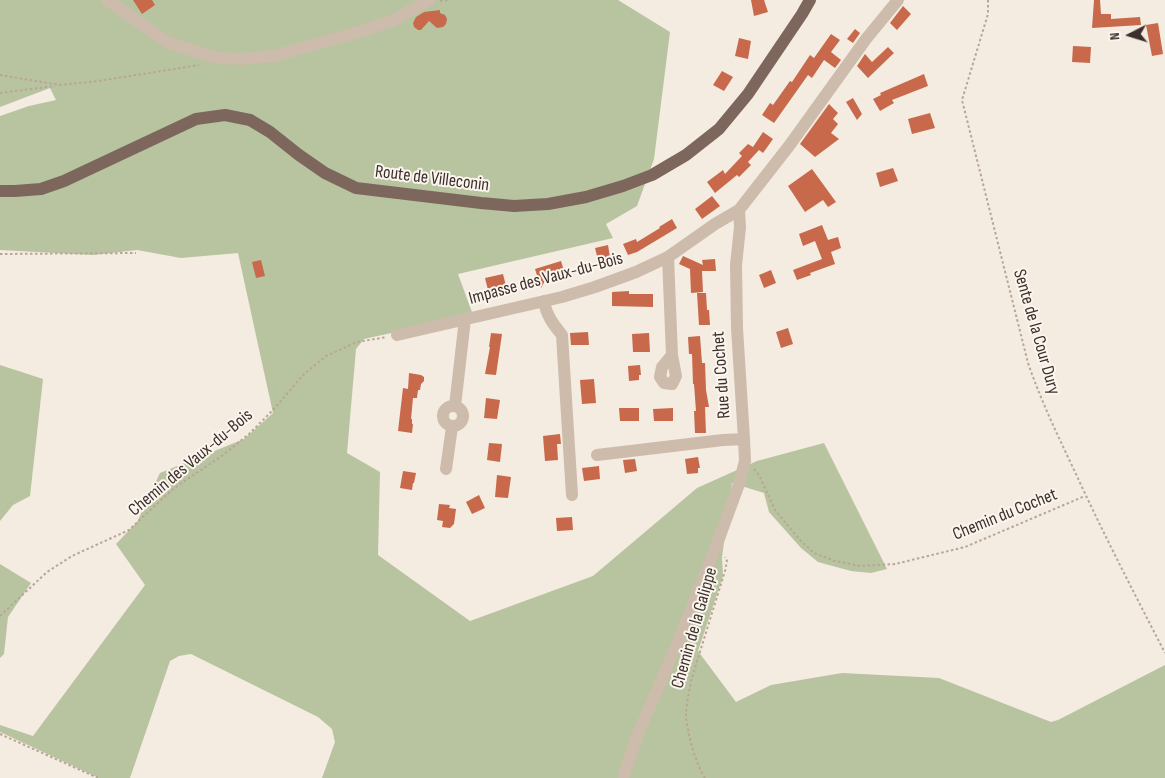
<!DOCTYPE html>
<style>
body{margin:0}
#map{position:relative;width:1165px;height:778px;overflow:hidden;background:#f4ebe1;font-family:"Sofia Sans Condensed",sans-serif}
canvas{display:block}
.north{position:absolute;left:1105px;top:10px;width:50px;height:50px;-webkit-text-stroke:4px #fbf5ee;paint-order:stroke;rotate:265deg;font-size:14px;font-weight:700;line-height:20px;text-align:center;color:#3b302b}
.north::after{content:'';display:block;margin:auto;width:18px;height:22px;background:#3b302b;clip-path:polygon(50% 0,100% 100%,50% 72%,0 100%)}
</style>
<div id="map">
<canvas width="1165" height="778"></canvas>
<div class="north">N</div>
</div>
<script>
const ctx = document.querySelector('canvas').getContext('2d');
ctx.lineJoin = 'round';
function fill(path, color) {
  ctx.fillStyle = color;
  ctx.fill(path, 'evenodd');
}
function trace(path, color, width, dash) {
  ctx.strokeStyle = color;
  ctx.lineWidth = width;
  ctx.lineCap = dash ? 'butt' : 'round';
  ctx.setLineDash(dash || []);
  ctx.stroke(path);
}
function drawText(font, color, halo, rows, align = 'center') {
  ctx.font = font + ' "Sofia Sans Condensed",sans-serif';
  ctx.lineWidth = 4;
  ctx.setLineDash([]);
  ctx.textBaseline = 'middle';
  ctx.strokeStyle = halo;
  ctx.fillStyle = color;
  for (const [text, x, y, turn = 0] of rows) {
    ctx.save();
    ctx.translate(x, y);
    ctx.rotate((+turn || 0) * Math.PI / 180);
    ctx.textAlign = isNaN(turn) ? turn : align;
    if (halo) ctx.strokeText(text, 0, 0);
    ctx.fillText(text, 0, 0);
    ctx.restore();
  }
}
fill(new Path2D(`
 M0 0H618L670 32 654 159 637 206 606 224 613 238 458 274 473 315 364 339 356 349 347 453 380 472 378 555 470 621 593 576 697 488 757 461 824 443 887 569 871 573 851 571 818 562 801 548 769 512 764 493 732 483 722 557 723 576 698 651 736 702 771 685 842 673 939 678 1051 722 1058 720 1165 665V778H322L335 742 332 729 318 717 191 654 179 656 170 661 130 778H99L0 732V725L33 736 145 585 116 544 137 522 160 473 244 439 273 413 238 253 181 258 137 250 93 255 0 250V116L29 106 56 100 50 88 0 107Z
 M0 365 43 379 30 496 13 505 0 521Z
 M0 564 31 583 8 617 4 654 0 658Z`), '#b8c4a0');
fill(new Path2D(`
 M133 0H152L155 5 142 14Z
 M751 0H764L768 12 754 16Z
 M1094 0H1100L1101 14H1111V19L1140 17 1141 25 1092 28Z
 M903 6 911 14 897 30 890 23Z
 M440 10V13L445 15 447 19 446 24 443 27 437 28 429 21 421 30H418L414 27 413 23 416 17 424 12Z
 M1158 23 1163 54 1152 56 1146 25Z
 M855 29 860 33 853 43 847 39Z
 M831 34 840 40 831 52 841 60 835 68 824 60 812 78 808 75 774 123 762 115 770 103 773 105 790 81 792 82 810 55 814 58Z
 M739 38 751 41 748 59 735 56Z
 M1073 46 1091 47 1090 63 1072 62Z
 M888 47 894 53 868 78 857 66 865 54 872 62Z
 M722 71 733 77 724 91 713 85Z
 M924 74 928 86 892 100 894 103 880 111 873 99 881 95 880 93Z
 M853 98 862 114 857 120 846 102Z
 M829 104 838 113 833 119 838 124 831 133 839 139 815 157 800 144Z
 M930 113 935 128 912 134 908 119Z
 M763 132 773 139 763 153 759 150 748 162 751 165 739 177 737 175 715 193 707 182 723 170 725 174 742 156 739 153 748 144 753 147Z
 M893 168 898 181 880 187 876 173Z
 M812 169 836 202 828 207 823 200 805 212 788 186Z
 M712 196 720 206 702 219 695 209Z
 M672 219 677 228 637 252 628 255 623 244 636 239 637 242 660 228 659 227Z
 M822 225 828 240 838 237 841 248 831 252 835 264 810 273 811 275 797 280 793 270 822 259 815 241 803 246 799 234Z
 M608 245 610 257 598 260 595 248Z
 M683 256 703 265 702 260 715 259 716 271H702L703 292 691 293 690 269 679 264Z
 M261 260 265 276 256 278 252 262Z
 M561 261 565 274 546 279 541 288 535 269Z
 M771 270 776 283 764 288 759 275Z
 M503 274 506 286 488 290 485 278Z
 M629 291V294H653V307L612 306V292Z
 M697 293H706L707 310H709L710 325H699Z
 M788 328 793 344 781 348 776 332Z
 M588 332 589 345H571L570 333Z
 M491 333 502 334 496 375 485 374 490 347H489Z
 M649 333 650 352H633L632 334Z
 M700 336 702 363H705L706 390 709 407H705L706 433H695L694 411H696L694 384H693L692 354H689L688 337Z
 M640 365 641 375H639V380L629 381 628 366Z
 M409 373 421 375 424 377V381L421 384 420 390H418L417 398H413L411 419H412V424H413L412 433 398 431 403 388 408 389Z
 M594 379 596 403 582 404 580 380Z
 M486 398 500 400 497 419 484 418Z
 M619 408H639V421H620Z
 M673 408V421H654L653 409Z
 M560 434 561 444H557L558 460 545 461 543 436Z
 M489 443 502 444 500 462 487 460Z
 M698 457 700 468H698V473L687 474 685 459Z
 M635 459 637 471 625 473 623 460Z
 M599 466 600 479 584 481 582 468Z
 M403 471 416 473 414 483H413L412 490 400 488Z
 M497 475 511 477 508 498 495 497Z
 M479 495 485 508 472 514 466 502Z
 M439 504 450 505 449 508 456 509 454 524 450 528 442 527 443 521 437 520Z
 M572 517 573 530 557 531 556 518Z`), '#c8694b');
trace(new Path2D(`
 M988 0V14L962 100 1028 363C1041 401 1058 436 1075 472 1103 533 1134 593 1165 653
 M440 1 450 0
 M0 75 60 85 98 81 199 65
 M0 93 55 86
 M0 254 136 253
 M754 469 759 475 775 510 799 539 814 553 835 561 860 566 895 564 965 547 1085 496
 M0 616 47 572 72 556 129 530 173 489 223 455 249 434 275 408 303 375 326 356 357 342 387 337
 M0 734 98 778
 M705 778C695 762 688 735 686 717 686 705 689 693 691 681L725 571 727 561 725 557`), '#b9a596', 2, [2.5, 2.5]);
trace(new Path2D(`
 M107 0 169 43 217 58 240 59 274 56 366 30 394 20 429 0
 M668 257 672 355 662 367 660 377 664 383 672 384 676 376 672 355
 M544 301C546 315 553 324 562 335L572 495
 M397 335 562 297 595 287 636 272 668 257 715 224 739 210 789 146 866 39 898 0
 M443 416a10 10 0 1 1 20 0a10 10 0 1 1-20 0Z
 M455 406 465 319
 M597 455 723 440 744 439
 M446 469 452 427
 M623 778 638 734 681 635 717 544 739 484 745 461 744 439 737 328 736 265 740 227 739 210`), '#cdbbac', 12);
trace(new Path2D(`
 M0 191H15L41 189 64 181 196 119 225 115 250 120 270 132 299 155 325 173 356 188 481 203 514 206 548 204 586 197 623 186 652 175 686 155 719 129 748 94 802 14 810 0`), '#7d675c', 12);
drawText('18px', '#3b302b', '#fbf5ee', [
 ["Route de Villeconin",432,179,7],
 ["Impasse des Vaux-du-Bois",546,279,-15],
 ["Sente de la Cour Dury",1036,332,74],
 ["Rue du Cochet",722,375,-94],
 ["Chemin des Vaux-du-Bois",191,463,-40],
 ["Chemin du Cochet",1005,515,-22],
 ["Chemin de la Galippe",695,628,-74]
]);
</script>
